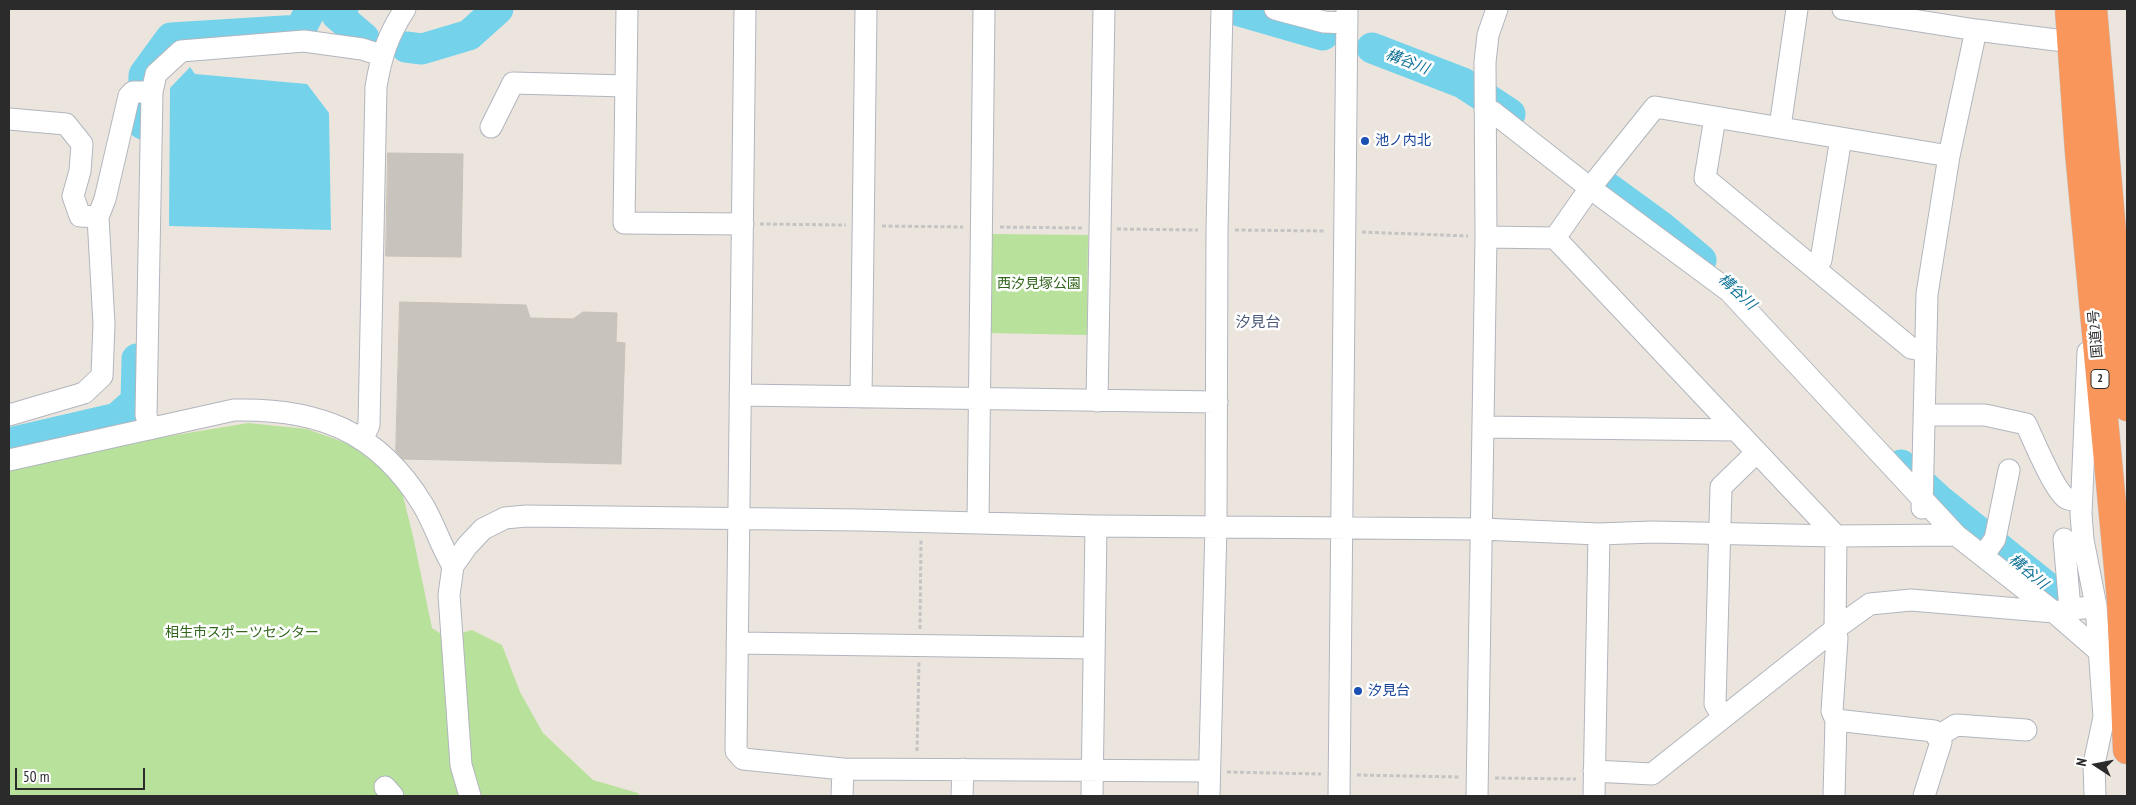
<!DOCTYPE html>
<meta charset="utf-8">
<style>
body{margin:0}
#map{position:relative;width:2136px;height:805px;overflow:hidden;background:#ece5dd;font-family:"PT Sans Narrow",sans-serif}
canvas{display:block}
.frame{position:absolute;inset:0;border:10px solid #2b2b2b;pointer-events:none}
.north{position:absolute;left:2071px;top:740px;width:50px;height:50px;-webkit-text-stroke:4px #fff;paint-order:stroke;rotate:281deg;font-size:14px;font-weight:700;line-height:20px;text-align:center;color:#2b2b2b}
.north::after{content:'';display:block;margin:auto;width:18px;height:22px;background:#2b2b2b;clip-path:polygon(50% 0,100% 100%,50% 72%,0 100%)}
.scale{position:absolute;left:15px;top:768px;width:130px;height:22px;box-sizing:border-box;border:2px solid #2b2b2b;border-top:0;padding-left:6px;font-size:15px;line-height:18px;white-space:nowrap;color:#2b2b2b;-webkit-text-stroke:4px #fff;paint-order:stroke}
</style>
<div id="map">
<canvas width="2136" height="805"></canvas>
<div class="frame"></div>
<div class="north">N</div>
<div class="scale">50 m</div>
</div>
<script>
const ctx = document.querySelector('canvas').getContext('2d');
ctx.lineJoin = 'round';
function fill(path, color) {
  ctx.fillStyle = color;
  ctx.fill(path, 'evenodd');
}
function trace(path, color, width, dash) {
  ctx.strokeStyle = color;
  ctx.lineWidth = width;
  ctx.lineCap = dash ? 'butt' : 'round';
  ctx.setLineDash(dash || []);
  ctx.stroke(path);
}
function drawText(font, color, halo, rows, align = 'center') {
  ctx.font = font + ' "PT Sans Narrow","Noto Sans JP",sans-serif';
  ctx.lineWidth = 5;
  ctx.setLineDash([]);
  ctx.textBaseline = 'middle';
  ctx.strokeStyle = halo;
  ctx.fillStyle = color;
  for (const [text, x, y, turn = 0] of rows) {
    ctx.save();
    ctx.translate(x, y);
    ctx.rotate((+turn || 0) * Math.PI / 180);
    ctx.textAlign = isNaN(turn) ? turn : align;
    if (halo) ctx.strokeText(text, 0, 0);
    ctx.fillText(text, 0, 0);
    ctx.restore();
  }
}
fill(new Path2D(`
 M991 234 1088 235 1087 335 989 333Z
 M248 423 307 429 363 449 399 480 413 536 432 628 446 637 472 630 502 645 520 692 543 733 593 780 638 793 640 796H9V471L98 448Z`), '#b8e19c');
fill(new Path2D(`
 M190 67 195 74 307 84 329 113 331 230 169 226 170 88Z`), '#74d3eb');
trace(new Path2D(`
 M343 9 337 15 364 38
 M1233 9 1323 35
 M406 47 422 49 469 35 498 9
 M1372 48 1463 83 1510 114
 M143 124 144 75 171 38 300 30 311 9
 M1604 185 1663 228 1701 260
 M9 443 117 418 136 401 137 359
 M1901 465 1938 499 2057 595`), '#74d3eb', 31);
const building = new Path2D(`
 M388 153 463 154 461 257 386 256Z
 M400 302 526 305 530 318 573 319 583 312 617 313 616 342 625 343 621 464 403 459 396 451Z`);
fill(building, '#c8c3bc');
trace(building, '#c8c1b7', 1);
const minor = new Path2D(`
 M627 9 624 223 743 224
 M745 9 736 751 743 759 843 769 1209 771
 M1275 9 1324 22 1347 23
 M1843 9 1976 30 2072 42 2085 41
 M1485 110 1493 112 1590 188 1729 291 1956 535 2054 612 2096 606
 M1715 118 1705 178 1911 348 1926 351
 M9 119 66 124 82 144 80 171 73 196 80 216 98 217 104 324 102 376 84 393 9 415
 M491 127 513 83 626 86
 M1780 127 1797 9
 M98 217 105 199 129 96 133 92H152
 M1486 237 1555 238 1836 536 1835 629 1837 638 1832 711 1836 720 1834 796
 M1555 238 1590 188 1655 107 1949 156
 M1815 268 1821 260 1841 138
 M2088 352 2081 514 2083 540 2096 606 2104 717 2094 764 2095 796
 M740 395 1217 402
 M861 397 866 9
 M1097 401 1104 9
 M1924 415H1985L2026 424C2033 439 2054 490 2066 498 2070 500 2076 500 2081 501
 M1483 427 1736 430
 M150 429 146 415 152 92 156 74 181 51 304 41 362 49 381 55
 M362 440 369 425 376 87C381 56 388 35 405 9
 M9 460 234 410C318 408 378 431 423 505 435 525 441 547 453 566
 M1922 508 1927 294 1949 156 1976 30
 M978 523 984 9
 M2064 539 2070 609
 M1983 556 1995 539 2009 470
 M737 643 1094 648
 M1723 717 1715 704 1721 487 1757 452
 M1836 720 1934 731 1941 742 1924 796
 M1937 737 1956 725 2026 730
 M1594 771 1652 774 1835 629 1870 604 1911 600 2054 612 2100 652
 M385 787 393 796
 M470 796 461 765 449 595 453 566 467 546 483 529 505 518 526 516 861 520 1096 526 1481 529 1599 534 1653 532 1836 536 1956 535
 M842 796 843 769
 M962 796 963 769
 M1092 796 1096 526
 M1209 796 1216 526 1217 230 1222 9
 M1339 796 1347 9
 M1477 796 1486 237 1485 62 1488 35 1497 9
 M1594 796 1599 534`);
const highway = new Path2D(`
 M2069 9 2079 152 2121 600 2127 750
 M2093 9 2127 407`);
trace(minor, '#b1b5be', 23);
trace(highway, '#c4c4c4', 29);
trace(new Path2D(`
 M760 224 846 225
 M882 226 963 227
 M1000 227 1083 228
 M1117 229 1198 230
 M1235 230 1326 231
 M1362 232 1468 236
 M920 629 921 540
 M917 751 919 662
 M1227 772 1321 774
 M1357 775 1459 777
 M1495 778 1576 779`), '#c4c4c4', 3, [4, 2.5]);
trace(minor, '#fff', 21);
trace(highway, '#f9965b', 28);
for (const [x, y, r, color] of [
 [1365,141,5,"#1a4fb4"],
 [1358,691,5,"#1a4fb4"]
]) {
  const dot = new Path2D();
  dot.arc(x, y, r, 0, 2 * Math.PI);
  ctx.fillStyle = color;
  ctx.fill(dot);
  trace(dot, '#fff', 2);
}
for (const [x, y, w] of [
 [2100,379,18]
]) {
  const box = new Path2D();
  box.roundRect(x - w / 2, y - 9.5, w, 19, 4);
  ctx.fillStyle = '#fff';
  ctx.fill(box);
  trace(box, '#2b2b2b', 1);
}
drawText('bold 12px', '#2b2b2b', null, [
 ["2",2100,379]
]);
drawText('14px', '#164399', '#fff', [
 ["池ノ内北",1375,141],
 ["汐見台",1368,691]
], 'left');
drawText('14px', '#31661c', '#fff', [
 ["西汐見塚公園",1039,284],
 ["相生市スポーツセンター",242,633]
]);
drawText('14px', '#2b2b2b', '#fff', [
 ["国道2号",2096,334,-95]
]);
drawText('italic 15px', '#117398', '#fff', [
 ["構谷川",1407,62,21],
 ["構谷川",1737,292,43],
 ["構谷川",2028,572,40]
]);
drawText('15px', '#4c587a', '#fff', [
 ["汐見台",1258,323]
]);
</script>
